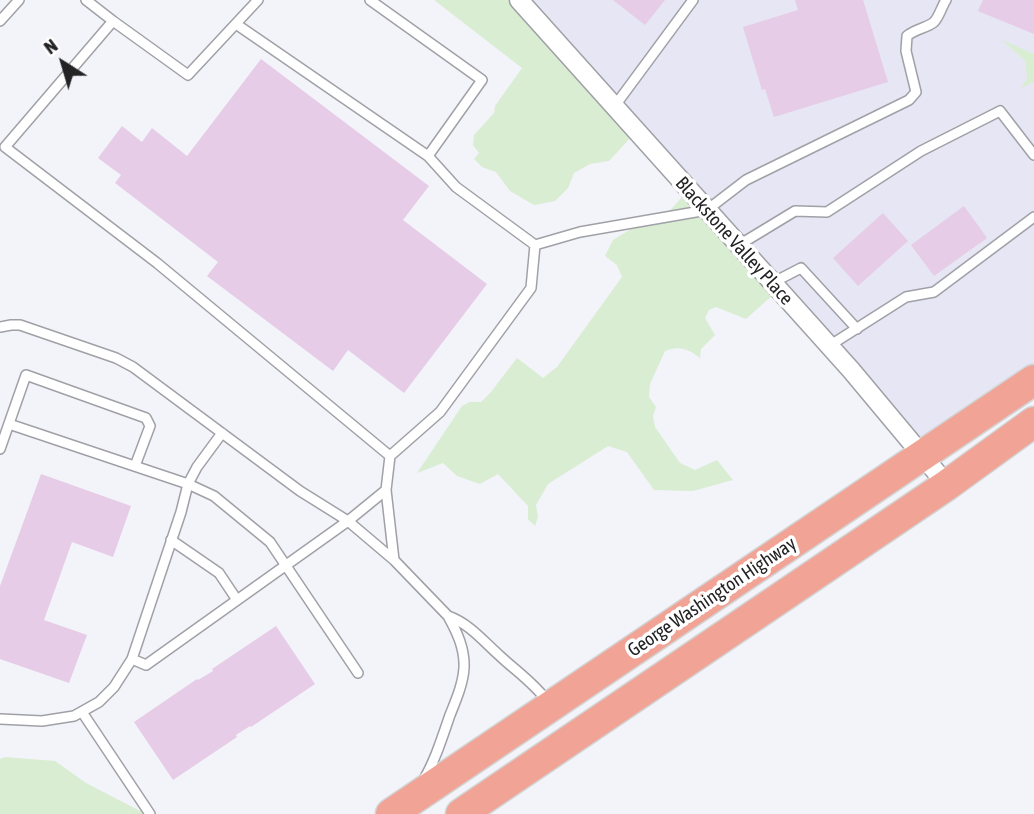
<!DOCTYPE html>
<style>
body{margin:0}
#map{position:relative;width:1034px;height:814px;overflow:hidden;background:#f3f3fa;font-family:"Asap Condensed",sans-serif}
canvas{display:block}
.north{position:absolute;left:28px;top:28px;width:70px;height:70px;-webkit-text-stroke:5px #fff;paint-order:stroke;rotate:323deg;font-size:19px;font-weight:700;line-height:28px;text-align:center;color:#232325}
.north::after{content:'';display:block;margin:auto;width:24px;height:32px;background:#232325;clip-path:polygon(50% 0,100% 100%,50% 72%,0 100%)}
</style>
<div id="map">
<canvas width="1034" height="814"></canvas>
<div class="north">N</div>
</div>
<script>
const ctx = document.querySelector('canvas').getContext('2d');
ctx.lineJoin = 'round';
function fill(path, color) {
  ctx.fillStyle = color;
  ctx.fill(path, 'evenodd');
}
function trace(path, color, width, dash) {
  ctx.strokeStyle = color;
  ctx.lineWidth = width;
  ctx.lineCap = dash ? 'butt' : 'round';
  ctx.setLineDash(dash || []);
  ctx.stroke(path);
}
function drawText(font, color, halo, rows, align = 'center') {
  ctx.font = font + ' "Asap Condensed",sans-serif';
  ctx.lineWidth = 7;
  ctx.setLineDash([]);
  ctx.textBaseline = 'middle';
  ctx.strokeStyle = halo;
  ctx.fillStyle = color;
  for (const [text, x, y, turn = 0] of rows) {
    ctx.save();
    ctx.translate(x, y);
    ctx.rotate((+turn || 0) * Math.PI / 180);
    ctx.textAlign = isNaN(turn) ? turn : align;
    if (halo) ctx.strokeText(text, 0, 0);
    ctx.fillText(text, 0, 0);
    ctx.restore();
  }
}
fill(new Path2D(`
 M516 0H1034V54L1005 42 1025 61 1027 78 1022 87 1034 82V384L924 458Z`), '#e6e6f4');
fill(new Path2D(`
 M434 0H516L634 134 609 161 590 164 574 173 568 188 555 201 534 205 510 191 496 172 482 167 474 159 479 153 473 145 474 135 494 113 495 106 522 68Z
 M1002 40 1034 54V82L1021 88 1027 78 1025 61Z
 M685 194 774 294 746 319 716 307 709 310 705 318 715 335 701 349 700 358C689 349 679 345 665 351L650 384 649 397 656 407 653 416 655 427 680 463 695 470 717 460 733 480 693 491 654 490 627 452 608 446 548 484 536 505 538 517 535 526 528 519V506L498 474 480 484 457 476 443 463 417 473 462 406 470 402H481L491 392 517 358 543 378 557 367 622 277 617 265 605 256 613 240 631 229 659 222Z
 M5 757 55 761 86 783 146 814H0V759Z`), '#d9edd2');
fill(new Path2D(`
 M613 0H665L645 25Z
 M795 0H863L888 82 774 117 765 89 762 90 743 27 798 10Z
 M983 0H1034V34L978 11Z
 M261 59 429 186 403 220 487 284 404 393 348 350 333 371 207 276 218 262 115 183 121 175 98 158 122 126 142 142 152 128 187 156Z
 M964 206 987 238 934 276 911 245Z
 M883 213 908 241 858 286 833 258Z
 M41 474 131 506 113 557 72 542 44 620 87 635 69 683 0 659V586Z
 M276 626 315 684 251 727 250 726 236 735 237 737 173 780 134 722 197 679 198 680 213 671 212 669Z`), '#e6cce6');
const lane = new Path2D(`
 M86 0 113 21 5 147 157 263 390 456
 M370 0 482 80 428 156
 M0 21 19 0
 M113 21 188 75 258 0
 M236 24 428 156 456 187 535 245
 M614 107 693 0
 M535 245 580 232 707 210 746 180 909 100 916 92 906 51 907 36C915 29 927 28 934 22 939 17 942 6 946 0
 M739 245 795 211 827 212 921 151 1000 111 1034 155
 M772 283 801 268 857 329
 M0 327 11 325H20L116 358 133 367 300 491 348 521 394 560 448 616C457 632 465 649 464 668 463 684 456 700 450 715 442 738 435 761 423 781
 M829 346 906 297 934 292 1034 217
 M9 424 188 484 214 496 270 542 358 673
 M0 449 26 375 146 418 150 426 135 466
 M386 490 394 560
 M171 540 219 573 237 600
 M448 616C470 624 483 641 500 656 516 671 534 683 548 702
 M132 659 146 665 348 521 386 490 390 456 440 412 531 288 535 245
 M82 712 150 814
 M0 719 42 721 74 716 99 702 114 687 132 659 181 512 188 484 197 467 222 433`);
const street = new Path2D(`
 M519 0 851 370 947 485`);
const primary = new Path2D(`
 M391 814 1034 380
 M461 814 947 485 1034 422`);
trace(lane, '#a0a0a7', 12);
trace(street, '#a0a0a7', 21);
trace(primary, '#d3d3d3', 33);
trace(lane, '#fff', 9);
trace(street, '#fff', 18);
trace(primary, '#f1a395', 30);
drawText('19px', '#232325', '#fff', [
 ["Blackstone Valley Place",734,241,48],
 ["George Washington Highway",712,597,-34]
]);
</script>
